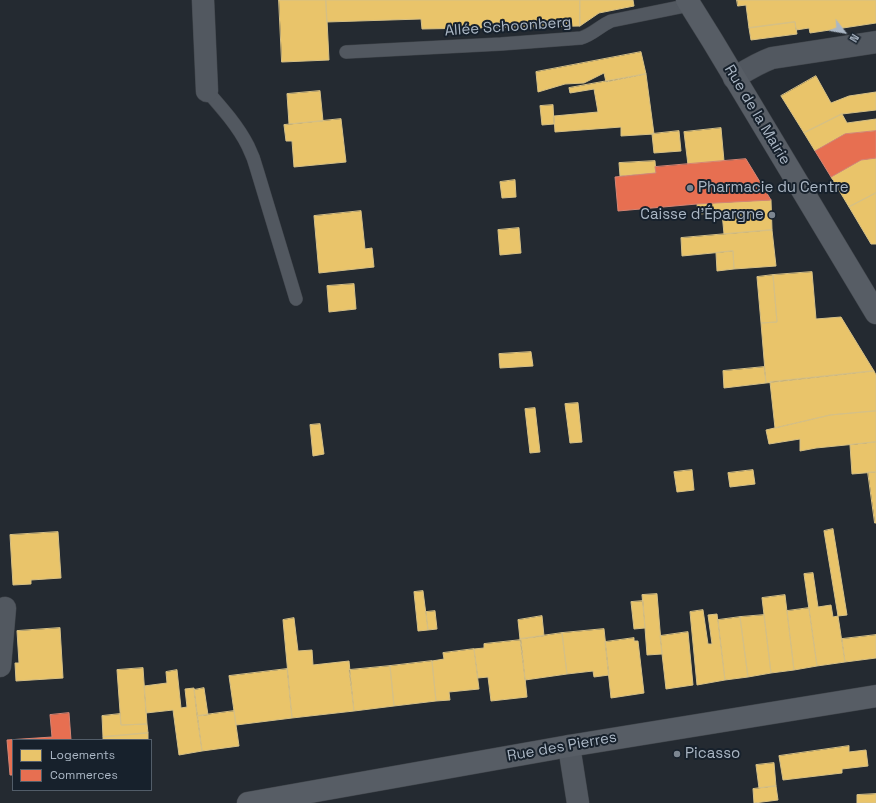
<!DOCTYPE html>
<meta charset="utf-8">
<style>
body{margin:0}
#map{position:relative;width:876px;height:803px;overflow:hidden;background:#242a31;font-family:"Space Grotesk",sans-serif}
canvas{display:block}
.legend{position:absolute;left:12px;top:739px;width:140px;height:52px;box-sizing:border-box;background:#17212c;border:1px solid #525d69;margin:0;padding:5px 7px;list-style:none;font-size:12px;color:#abb7c5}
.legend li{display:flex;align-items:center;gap:8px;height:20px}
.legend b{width:20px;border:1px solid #525d69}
.north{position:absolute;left:824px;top:12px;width:40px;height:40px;-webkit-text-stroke:3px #17212c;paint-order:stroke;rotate:121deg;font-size:11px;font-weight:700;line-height:16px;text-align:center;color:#abb7c5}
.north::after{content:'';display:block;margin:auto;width:14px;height:18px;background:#abb7c5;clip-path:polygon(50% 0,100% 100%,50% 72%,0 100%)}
</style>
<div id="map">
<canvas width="876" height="803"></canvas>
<ul class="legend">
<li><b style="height:11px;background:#e9c46a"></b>Logements</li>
<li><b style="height:11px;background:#e76f51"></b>Commerces</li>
</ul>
<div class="north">N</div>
</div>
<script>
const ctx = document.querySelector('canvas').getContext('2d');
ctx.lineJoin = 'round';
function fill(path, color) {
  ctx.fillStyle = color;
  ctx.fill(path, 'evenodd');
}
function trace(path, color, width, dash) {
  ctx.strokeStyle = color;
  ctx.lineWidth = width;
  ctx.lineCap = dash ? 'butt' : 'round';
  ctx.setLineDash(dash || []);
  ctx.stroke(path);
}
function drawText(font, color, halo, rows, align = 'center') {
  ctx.font = font + ' "Space Grotesk",sans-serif';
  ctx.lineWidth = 4;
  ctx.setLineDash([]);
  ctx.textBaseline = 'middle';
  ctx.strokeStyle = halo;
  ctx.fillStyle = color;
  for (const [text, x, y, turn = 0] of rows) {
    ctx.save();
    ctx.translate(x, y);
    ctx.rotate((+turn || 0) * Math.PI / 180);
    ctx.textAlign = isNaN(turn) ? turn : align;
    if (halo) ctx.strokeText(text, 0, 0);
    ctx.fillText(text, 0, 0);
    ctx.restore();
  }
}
const homes = new Path2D(`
 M279 0H326L329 60 282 62Z
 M326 0H580V26L422 29 421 19 327 22Z
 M580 0H633L634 6 599 13 580 26Z
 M737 0H876V23L810 33 809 28 796 30 795 22 749 28 746 5 738 6Z
 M795 22 797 34 751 40 749 28Z
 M641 52 646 74 606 82 604 73 584 83 565 84 538 92 536 72Z
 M646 74 654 134 621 136V127L555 132 554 116 598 112 594 89 570 93 569 88Z
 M816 76 831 103 849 96 876 92V110L842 114 804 133 781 96Z
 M320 91 323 121 289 124 287 94Z
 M553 105 554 124 542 125 540 106Z
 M842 114 847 123 876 119V131L845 134 815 151 804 133Z
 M341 119 346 162 294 167 292 141H286L284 125Z
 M721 128 724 161 688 165 684 132Z
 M679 131 681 151 654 153 652 134Z
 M876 158V193L849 207 831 177 861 160Z
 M655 161 656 173 620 176 619 163Z
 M515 180 516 197 502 198 500 182Z
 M876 193V244H871L849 207Z
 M771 200 772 230 724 234 722 213 698 214 697 204Z
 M361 211 365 249 372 248 374 267 319 273 314 216Z
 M519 228 521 253 500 255 498 230Z
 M772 230 776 266 734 269 733 251 682 256 681 238Z
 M733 251 734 269 717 271 716 253Z
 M812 272 816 319 841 317 874 371 766 383 761 323 777 322 773 275Z
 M773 275 777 322 761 323 757 277Z
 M354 284 356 309 329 312 327 286Z
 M531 352 533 366 500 368 499 354Z
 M764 367 766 383 724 388 723 371Z
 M874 371 876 375V411L830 415 775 428 770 382Z
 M578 403 582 442 570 443 565 404Z
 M535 408 540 452 530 453 525 409Z
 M876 411V442L816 448 800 451V439L769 444 766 430 830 415Z
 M320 424 324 454 313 456 310 425Z
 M876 442V472L852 474 850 445Z
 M692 470 694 490 677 492 674 472Z
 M753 470 755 484 730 487 728 473Z
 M868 472H876V523H875Z
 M833 529 847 615 838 616 824 531Z
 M58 532 61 578 31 580V584L13 585 10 535Z
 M813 573 818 607 831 605 833 617 838 616 845 662 817 666 804 574Z
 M423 591 428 630 418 631 414 592Z
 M657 594 662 654 647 655 645 628 642 595Z
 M785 595 794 670 771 673 762 598Z
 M643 601 645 628 634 629 631 602Z
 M809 608 817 666 794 670 787 611Z
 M703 610 708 644H712L708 615 717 614 725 680 697 685 690 612Z
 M435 611 437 629 428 630 426 612Z
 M764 615 771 673 748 677 740 617Z
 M542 616 544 636 520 639 518 620Z
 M740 617 748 677 725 680 718 620Z
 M294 618 298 651 312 650 313 665 349 661 354 711 292 718 283 620Z
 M60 628 63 678 16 681 15 663H19L17 631Z
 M604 629 609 675 594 677 593 671 567 674 562 633Z
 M688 632 693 685 666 689 660 636Z
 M562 633 567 674 525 680 520 639Z
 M876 635V658L845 662 842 639Z
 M634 638V641H638L644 693 611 698 605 642Z
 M521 640 527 697 491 701 488 677 478 678 474 649 484 648V644Z
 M474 649 479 689 449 692 450 700 436 701 432 661 444 659 443 653Z
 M432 661 436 701 394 706 390 666Z
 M390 666 394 706 354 711 349 670Z
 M143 668 147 724 121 725 117 670Z
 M287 669 292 718 236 725 229 676Z
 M177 670 181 708 187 707 185 689 194 688 202 751 179 755 173 710 146 713 144 686 167 683 166 672Z
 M204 688 208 715 197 716 194 690Z
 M234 711 239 746 202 751 197 716Z
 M120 714 121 725 147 724 148 733 103 737 102 716Z
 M148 733V740H103V737Z
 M849 746V752L866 750 868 766 842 769V773L783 780 779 756Z
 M774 763 776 786 759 788 756 765Z
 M776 786 778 800 754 803 753 789Z
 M876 794V803H857V795Z`);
fill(homes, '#e9c46a');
trace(homes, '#d6c085', 1);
const shops = new Path2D(`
 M876 131V158L861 160 831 177 815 151 845 134Z
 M746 159 771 200 697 204 618 211 615 177 656 173 655 167Z
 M69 713 71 740H13V775H10L7 740 52 737 50 715Z`);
fill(shops, '#e76f51');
trace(shops, '#d58574', 1);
const lane = new Path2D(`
 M346 52 501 44 581 38C592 35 600 26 611 21L690 5
 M207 91C222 108 238 126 248 146 252 154 255 162 257 170L296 299`);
const street = new Path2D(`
 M203 0 207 91
 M734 78C747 70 758 63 772 58L876 42
 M0 666 5 608
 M569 746 578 803`);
const secondary = new Path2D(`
 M687 0 712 40 876 313
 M248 803 569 746 876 696`);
trace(lane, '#40454b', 14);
trace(street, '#40454b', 23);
trace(secondary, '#40454b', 23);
trace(lane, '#525860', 13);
trace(street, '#525860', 22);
trace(secondary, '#575d65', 22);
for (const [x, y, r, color] of [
 [690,188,4,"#7c8691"],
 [772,215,4,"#7c8691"],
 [677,754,4,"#7c8691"]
]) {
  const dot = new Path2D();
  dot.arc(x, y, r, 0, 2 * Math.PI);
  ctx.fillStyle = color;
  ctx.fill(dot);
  trace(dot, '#17212c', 1.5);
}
drawText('15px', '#abb7c5', '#17212c', [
 ["Allée Schoonberg",508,27,-4],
 ["Rue de la Mairie",757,115,59],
 ["Rue des Pierres",562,747,-10]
]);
drawText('15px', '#abb7c5', '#17212c', [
 ["Pharmacie du Centre",698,188],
 ["Caisse d'Épargne",764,215,"right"],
 ["Picasso",685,754]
], 'left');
</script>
